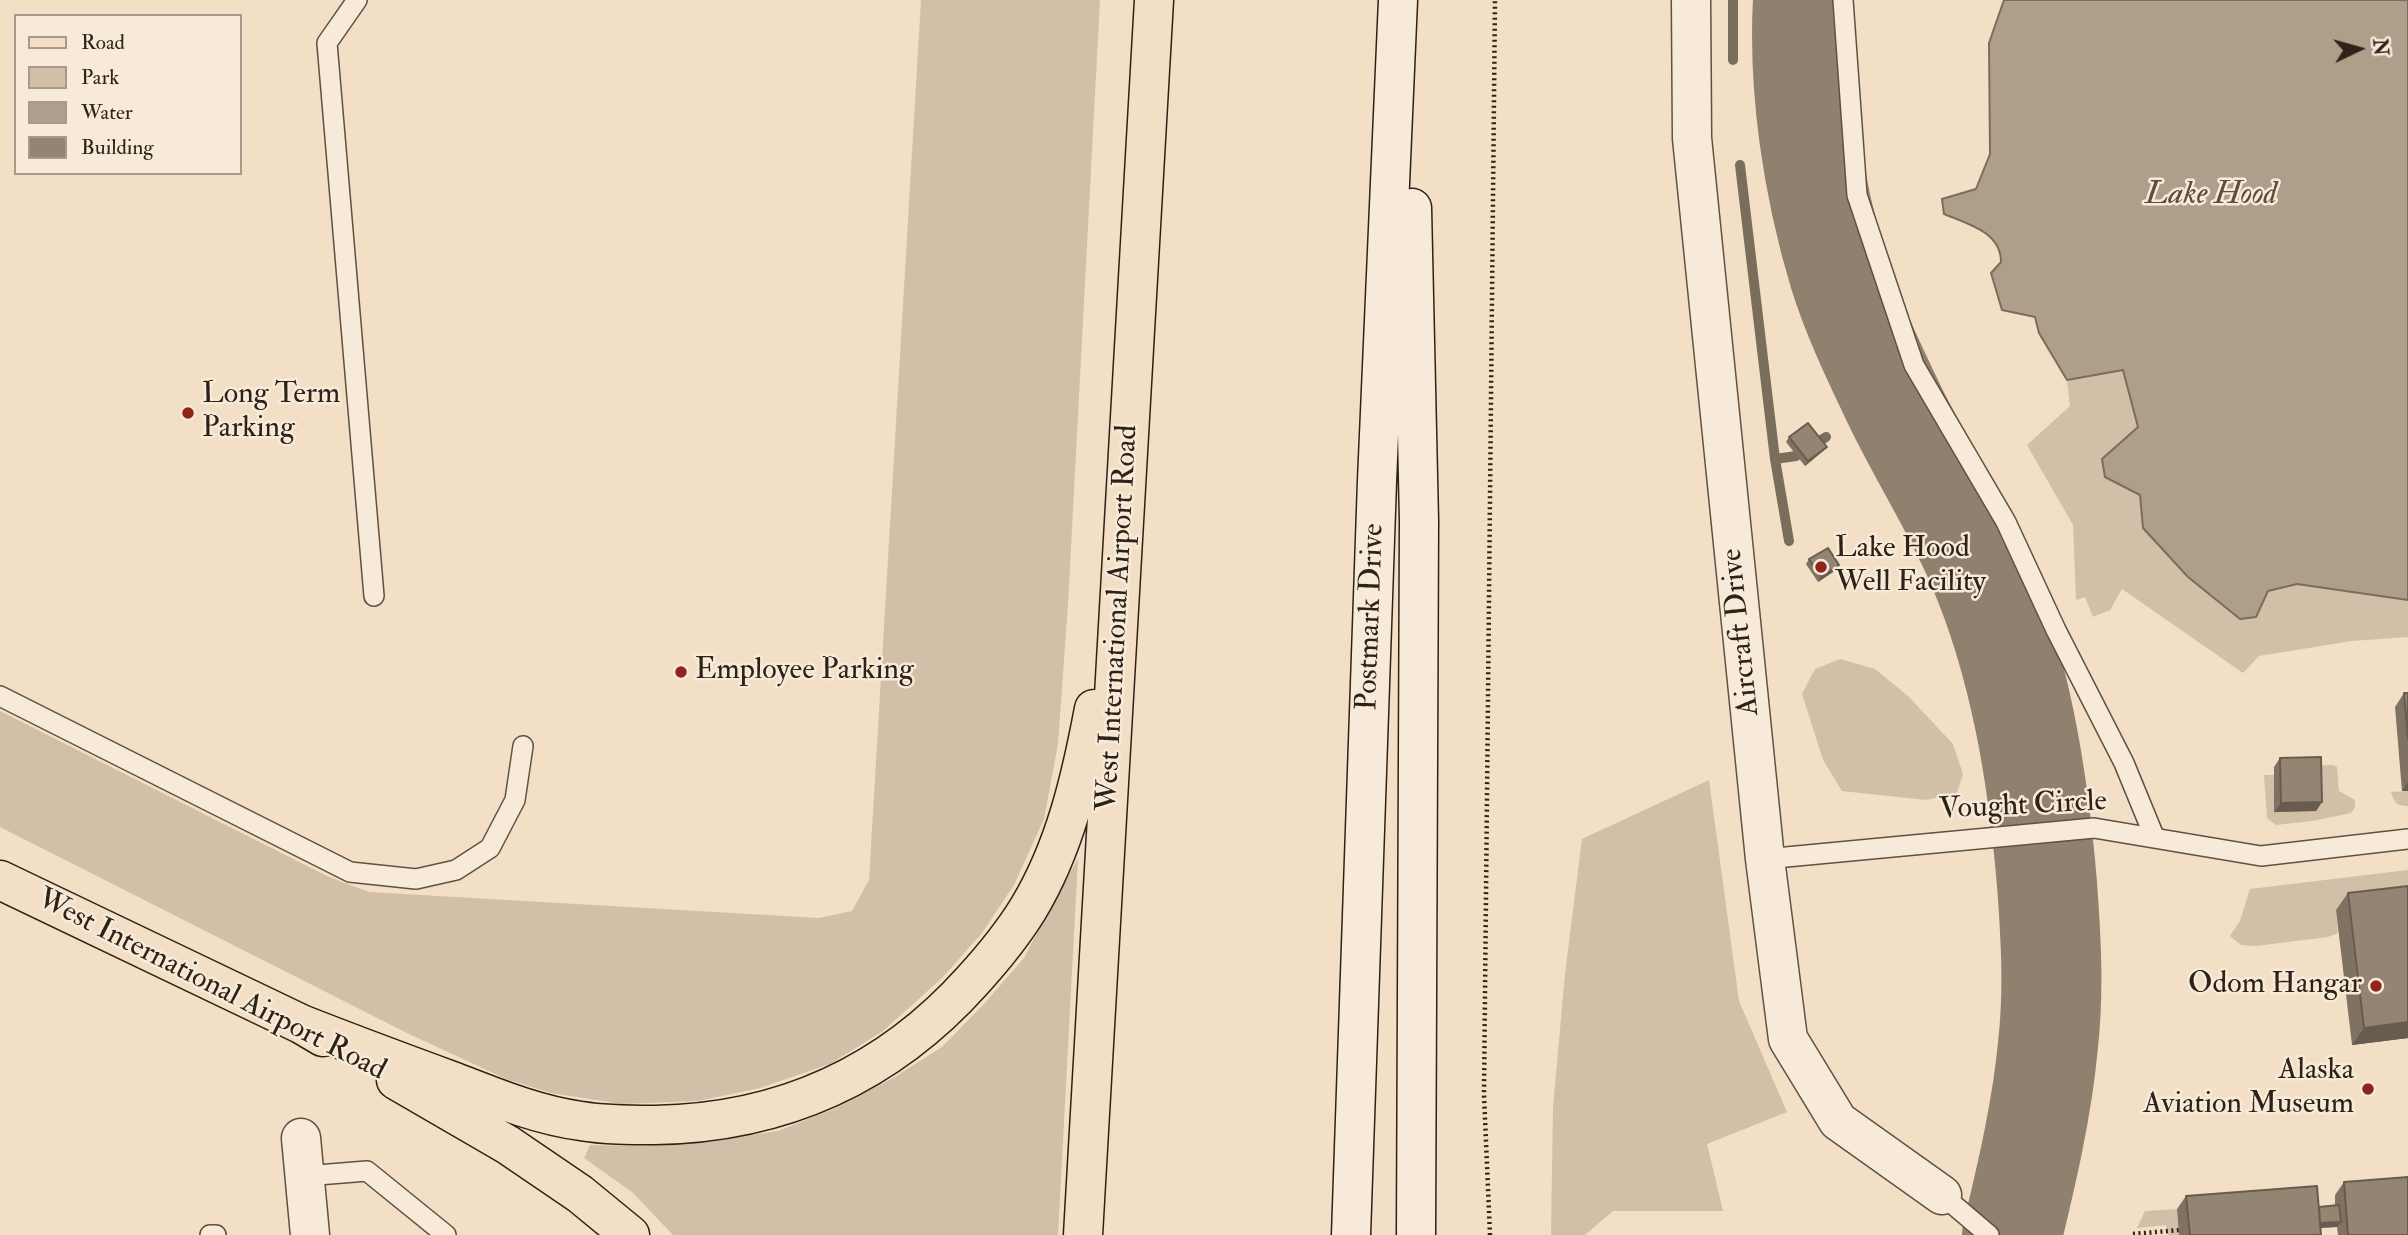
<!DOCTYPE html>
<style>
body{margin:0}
#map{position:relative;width:2408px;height:1235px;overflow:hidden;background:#f2dfc5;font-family:"IM FELL Double Pica",serif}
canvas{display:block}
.legend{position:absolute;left:14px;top:14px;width:228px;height:161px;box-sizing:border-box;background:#f7ead9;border:2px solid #a79a8c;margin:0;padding:9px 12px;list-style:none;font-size:21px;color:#2e2218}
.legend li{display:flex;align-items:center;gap:14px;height:35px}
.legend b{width:35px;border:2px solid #a79a8c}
.north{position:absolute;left:2324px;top:14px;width:70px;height:70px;-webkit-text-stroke:5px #f7ead9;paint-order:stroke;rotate:85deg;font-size:19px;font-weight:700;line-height:28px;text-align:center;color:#2e2218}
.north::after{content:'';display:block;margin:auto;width:24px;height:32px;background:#2e2218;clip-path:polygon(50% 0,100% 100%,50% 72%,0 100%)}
</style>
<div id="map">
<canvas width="2408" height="1235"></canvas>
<ul class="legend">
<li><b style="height:9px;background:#f2dfc5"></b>Road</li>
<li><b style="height:19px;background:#d1bfa8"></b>Park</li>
<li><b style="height:19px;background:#af9f8a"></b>Water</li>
<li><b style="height:19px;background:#948472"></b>Building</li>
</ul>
<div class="north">N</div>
</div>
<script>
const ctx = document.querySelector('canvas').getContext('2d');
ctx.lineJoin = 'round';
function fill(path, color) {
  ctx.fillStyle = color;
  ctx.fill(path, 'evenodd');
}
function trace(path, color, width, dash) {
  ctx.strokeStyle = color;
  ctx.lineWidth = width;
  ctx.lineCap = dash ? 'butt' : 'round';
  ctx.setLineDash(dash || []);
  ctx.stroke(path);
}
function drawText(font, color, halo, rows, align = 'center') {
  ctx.font = font + ' "IM FELL Double Pica",serif';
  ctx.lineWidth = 5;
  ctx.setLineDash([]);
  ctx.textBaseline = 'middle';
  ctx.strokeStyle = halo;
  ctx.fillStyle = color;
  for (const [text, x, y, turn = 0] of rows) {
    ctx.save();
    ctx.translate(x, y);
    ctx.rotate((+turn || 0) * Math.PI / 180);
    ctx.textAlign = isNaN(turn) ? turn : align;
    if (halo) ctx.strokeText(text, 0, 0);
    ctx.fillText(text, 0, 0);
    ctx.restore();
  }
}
fill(new Path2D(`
 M921 0H1100L1068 604 1058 744 1044 819 1014 885 982 933 942 978 883 1031 830 1064 760 1088 698 1101 622 1104 551 1093 506 1079 405 1032 0 827V711L329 877 369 892 819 918 852 911 869 880Z
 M2123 370 2138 427 2102 459 2140 495 2143 528 2188 577 2240 619 2256 616 2268 591 2297 584 2408 600V637L2352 641 2259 656 2243 673 2122 589 2110 610 2093 617 2085 597 2076 600 2073 525 2027 445 2070 406 2067 380Z
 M1840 659 1875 669 1908 696 1953 744 1963 774 1957 793 1926 800 1842 791 1823 760 1802 694 1815 669Z
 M2333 765 2337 767 2339 791 2355 800V807L2351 813 2312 821 2276 825 2267 818 2264 775H2274L2275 812 2315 811 2314 766Z
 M1709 780 1739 1001 1787 1112 1707 1144 1723 1211H1613L1585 1235H1551L1553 1107 1565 974 1582 839Z
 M2408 791V806C2396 806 2395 803 2391 792Z
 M1078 859 1058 1235H673L632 1192 584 1158 590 1145 638 1146 714 1140 778 1131 834 1109 893 1078 942 1047 983 1005 1024 958 1056 896Z
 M2408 870V901L2336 910 2338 933 2328 937 2256 946 2241 945 2230 936 2240 921 2250 889Z
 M2177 1209 2179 1235H2168L2166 1225 2137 1228 2145 1211Z`), '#d1bfa8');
const water = new Path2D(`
 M2004 0H2408V600L2297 584 2268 591 2256 617 2240 619 2188 577 2143 528 2140 495 2105 477 2102 459 2138 427 2123 370 2067 380 2039 333 2035 317 2002 310 1991 273 2001 262C2001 232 1968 224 1944 214L1942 199 1976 189 1990 154 1989 43Z`);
fill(water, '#af9f8a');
trace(water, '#7b6d5c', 2);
trace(new Path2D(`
 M1733 0V60
 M1740 165 1775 459 1789 541
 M1775 459 1796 456 1826 437`), '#7b6d5c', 10);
trace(new Path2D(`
 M1803 0C1798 89 1813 188 1839 274 1853 319 1874 362 1894 404 1920 458 1953 509 1977 565 2020 665 2038 776 2047 884 2051 938 2054 991 2048 1045 2042 1109 2027 1173 2012 1235`), '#90806e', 100);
const lane = new Path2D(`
 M357 0 327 43 374 596
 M1843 0 1857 195 1914 365 2006 522 2056 630 2124 763 2154 836
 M0 696 350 872 416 879 456 870 490 848 515 800 523 746
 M1765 859 2094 828 2261 856 2408 839
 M305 1176 367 1171 446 1235
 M1942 1195 1989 1235
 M210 1235H216`);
const street = new Path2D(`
 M1691 0 1692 138 1765 859 1788 1039 1838 1121 1942 1195
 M301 1138 310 1235`);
const secondary = new Path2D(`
 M1412 208 1419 521 1416 1235
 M1351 1235 1377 481 1398 0`);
const primary = new Path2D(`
 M0 880 301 1024 323 1037
 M301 1024C352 1044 403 1063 455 1082 496 1098 537 1115 581 1121 605 1125 630 1125 655 1125 782 1123 888 1075 973 980 993 958 1012 935 1028 909 1065 848 1081 778 1094 709
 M396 1080 508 1145 580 1194 630 1235
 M1083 1235 1154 0`);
trace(lane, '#5f5143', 22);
trace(street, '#5f5143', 41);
trace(secondary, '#2e2218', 41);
trace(primary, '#2e2218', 41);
trace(new Path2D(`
 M2133 1234 2179 1230
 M1490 1235 1484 1095 1495 0`), '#2e2218', 4.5, [2, 3.5]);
trace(lane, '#f7ead9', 19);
trace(street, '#f7ead9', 38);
trace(secondary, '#f7ead9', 38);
trace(primary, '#f2dfc5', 38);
fill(new Path2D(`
 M1789 437 1823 451 1805 466 1786 442Z
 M1809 559 1839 565 1836 570 1818 582 1806 564Z
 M2404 693H2408V791H2402L2395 707Z
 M2280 758 2322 802 2316 811 2274 812V767Z
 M2408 886V1038L2352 1045 2336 910 2348 893Z
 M2344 1182 2408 1235H2338L2337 1227 2320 1228 2321 1235H2179L2177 1209 2186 1196 2319 1207 2335 1205V1195Z`), '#7f7262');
fill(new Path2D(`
 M1827 447 1823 451 1805 466 1808 461Z
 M1839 565 1836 570 1818 582 1821 577Z
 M2408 782V791H2402Z
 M2322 802 2316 811 2274 812 2281 803Z
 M2408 1022V1038L2352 1045 2364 1028Z
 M2341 1222 2337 1227 2310 1228 2314 1224Z`), '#685c50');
const building = new Path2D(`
 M1808 423 1827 447 1808 461 1789 437Z
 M1828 548 1839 565 1821 577 1809 559Z
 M2404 693H2408V739Z
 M2321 757 2322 802 2281 803 2280 758Z
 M2408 886V1022L2364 1028 2348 893Z
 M2408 1177V1235H2348L2344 1182Z
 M2317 1186 2321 1235H2190L2186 1196Z
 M2339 1205 2341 1222 2320 1223 2319 1207Z`);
fill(building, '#948472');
trace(building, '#685c50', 2);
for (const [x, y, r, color] of [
 [188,413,7,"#8f2418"],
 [1821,567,7,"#8f2418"],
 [681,672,7,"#8f2418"],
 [2376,986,7,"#8f2418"],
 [2368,1089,7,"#8f2418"]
]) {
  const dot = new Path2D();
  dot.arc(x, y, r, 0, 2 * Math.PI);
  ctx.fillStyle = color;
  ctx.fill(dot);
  trace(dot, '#f7ead9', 2.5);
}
drawText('30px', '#2e2218', '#f7ead9', [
 ["Long Term",202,396],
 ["Parking",202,430],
 ["Lake Hood",1835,550],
 ["Well Facility",1835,584],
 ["Employee Parking",695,672],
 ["Odom Hangar",2362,986,"right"],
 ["Alaska",2354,1072,"right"],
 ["Aviation Museum",2354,1106,"right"]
], 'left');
drawText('30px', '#2e2218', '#f7ead9', [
 ["Postmark Drive",1372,617,-88],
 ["West International Airport Road",1119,618,-87],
 ["Aircraft Drive",1742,632,-96],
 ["Vought Circle",2023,807,-3],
 ["West International Airport Road",211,986,27]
]);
drawText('italic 32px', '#5b4e40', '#f7ead9', [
 ["Lake Hood",2211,196]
]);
</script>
